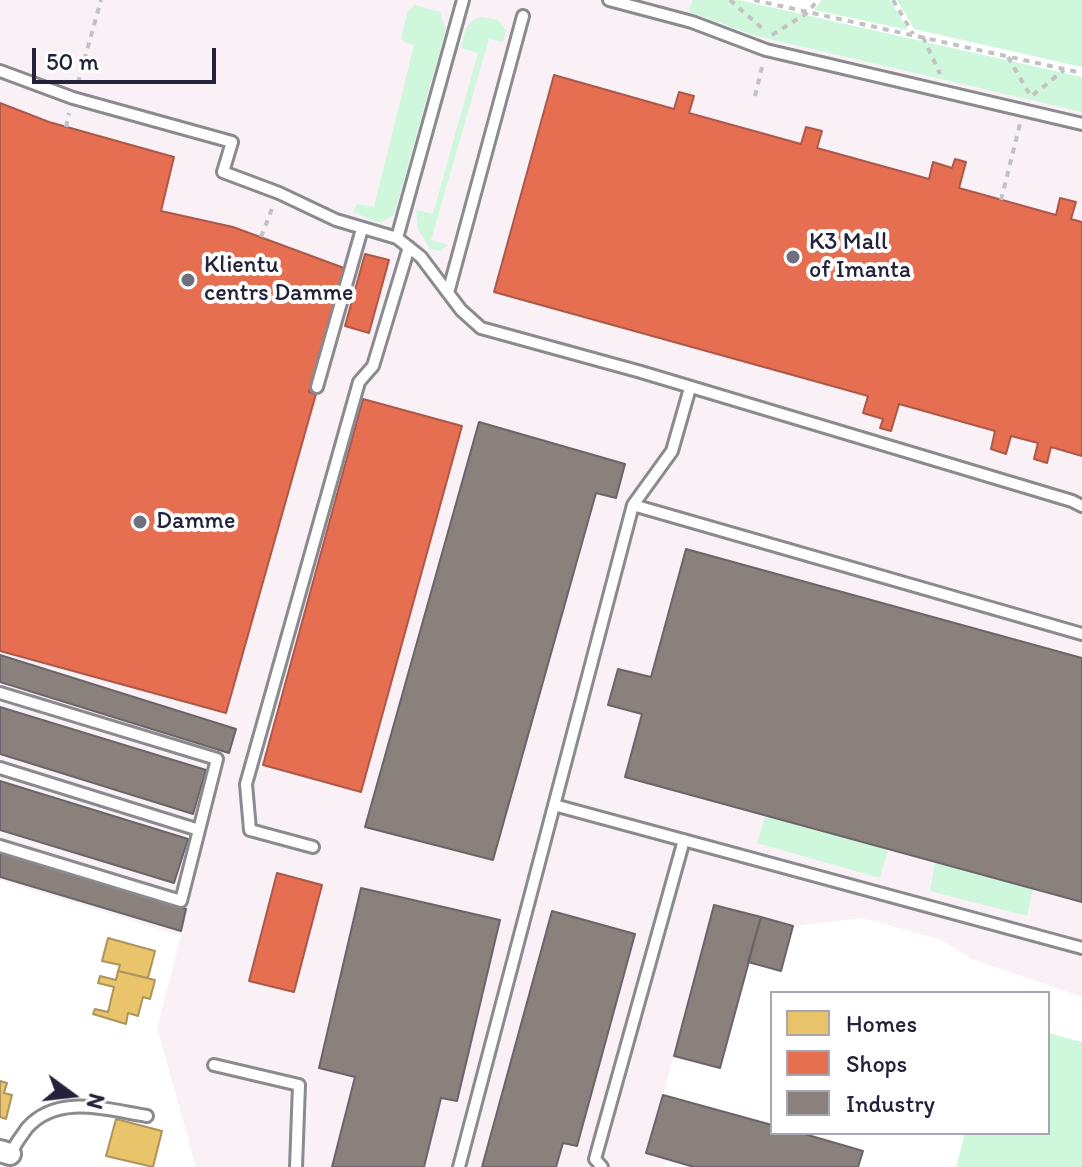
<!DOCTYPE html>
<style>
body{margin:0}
#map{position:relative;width:1082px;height:1167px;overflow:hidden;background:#fff;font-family:Itim,sans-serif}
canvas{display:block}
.legend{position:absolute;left:770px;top:991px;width:280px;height:144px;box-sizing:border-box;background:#fff;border:2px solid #a7a7b1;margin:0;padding:10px 14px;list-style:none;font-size:24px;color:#22223b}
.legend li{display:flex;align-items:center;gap:16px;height:40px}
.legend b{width:40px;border:2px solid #a7a7b1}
.north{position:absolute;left:32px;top:1055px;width:80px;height:80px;-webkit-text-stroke:6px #fff;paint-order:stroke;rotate:105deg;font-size:22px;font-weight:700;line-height:32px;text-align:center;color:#22223b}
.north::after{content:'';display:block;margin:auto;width:28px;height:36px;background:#22223b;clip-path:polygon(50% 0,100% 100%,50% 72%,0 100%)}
.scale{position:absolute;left:32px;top:48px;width:184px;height:36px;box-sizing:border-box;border:4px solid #22223b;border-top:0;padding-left:10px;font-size:24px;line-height:28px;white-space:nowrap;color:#22223b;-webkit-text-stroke:6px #fff;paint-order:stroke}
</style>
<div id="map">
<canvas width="1082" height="1167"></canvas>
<ul class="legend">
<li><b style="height:22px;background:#e9c46a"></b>Homes</li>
<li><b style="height:22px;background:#e76f51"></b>Shops</li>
<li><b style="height:22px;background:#8a817c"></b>Industry</li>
</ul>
<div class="north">N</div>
<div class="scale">50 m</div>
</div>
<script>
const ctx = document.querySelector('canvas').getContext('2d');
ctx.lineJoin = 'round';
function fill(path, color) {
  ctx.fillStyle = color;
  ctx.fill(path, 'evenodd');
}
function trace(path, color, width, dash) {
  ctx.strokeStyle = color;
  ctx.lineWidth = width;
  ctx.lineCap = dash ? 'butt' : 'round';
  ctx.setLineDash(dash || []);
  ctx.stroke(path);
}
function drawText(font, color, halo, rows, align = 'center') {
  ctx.font = font + ' Itim,sans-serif';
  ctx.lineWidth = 8;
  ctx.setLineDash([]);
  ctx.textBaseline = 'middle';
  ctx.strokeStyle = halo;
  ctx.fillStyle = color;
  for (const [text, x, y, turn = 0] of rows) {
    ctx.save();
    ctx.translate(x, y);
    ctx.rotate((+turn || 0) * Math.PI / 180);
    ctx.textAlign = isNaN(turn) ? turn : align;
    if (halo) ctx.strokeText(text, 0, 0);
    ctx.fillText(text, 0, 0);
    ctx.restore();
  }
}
fill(new Path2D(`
 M0 0H692L689 13 756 36 1082 112V997L971 959 942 940 863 918 793 926 715 905 647 1153 667 1159 664 1167H196L157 1028 181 936 0 880Z`), '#f9f1f6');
fill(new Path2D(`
 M692 0H739L1082 77V112L756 36 689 12Z
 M822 0H890L908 30 814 10Z
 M897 0H1082V67L914 29Z
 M415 5 440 12 446 29 394 215 379 223 353 212 357 204 374 207 414 45 404 42 401 38 408 11Z
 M482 17 498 20 506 30 503 42 489 39 431 240 448 245 440 251 430 249 418 229 416 210 433 214 478 53 461 48C465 33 465 20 482 17Z
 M766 814 888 849 880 878 757 843Z
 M935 862 1033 888 1027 916 930 891Z
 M1048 1033 1082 1042V1167H956L965 1133H1048Z`), '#cff7db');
const homes = new Path2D(`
 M108 938 155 951 148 978 118 971 120 965 102 961Z
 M118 971 155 980 150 999 143 997 138 1016 128 1013 126 1024 93 1014 95 1009 108 1012 114 987 98 983 100 976 116 980Z
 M0 1081 7 1083 4 1093 12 1095 6 1119 0 1117Z
 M116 1119 162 1131 153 1167 106 1156Z`);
fill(homes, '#e9c46a');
trace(homes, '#ad935c', 2);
const shops = new Path2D(`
 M554 75 674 109 679 92 694 96 689 113 801 144 806 127 822 131 817 148 929 179 933 162 952 168 955 159 966 162 959 188 1056 215 1060 198 1076 202 1071 219 1082 222V456L1051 447 1047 463 1034 459 1038 443 1011 436 1006 454 991 449 995 431 899 404 891 431 880 428 883 419 863 413 868 396 494 292Z
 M0 103 49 122 174 157 161 211 233 227 344 268 309 392 316 394 226 713 0 651Z
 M365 254 389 260 369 333 345 326Z
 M363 399 462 426 361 792 263 765Z
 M277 873 322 885 294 992 249 981Z`);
fill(shops, '#e76f51');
trace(shops, '#ac584a', 2);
const industry = new Path2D(`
 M479 422 625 464 616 498 596 493 493 860 365 827Z
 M686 549 1082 658V902L625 777 642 714 608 705 618 669 651 677Z
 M0 655 236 729 229 753 0 682Z
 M0 707 206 770 193 814 0 754Z
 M0 781 188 839 174 883 0 830Z
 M0 853 186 909 181 931 0 877Z
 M361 888 500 920 457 1101 441 1098 424 1167H332L355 1077 319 1068Z
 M714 905 761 917 720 1068 674 1056Z
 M552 911 635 934 577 1146 563 1143 556 1167H482Z
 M761 917 793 926 781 971 748 962Z
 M663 1095 772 1125V1133H801L863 1151 858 1167H694L646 1153Z`);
fill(industry, '#8a817c');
trace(industry, '#6b6468', 2);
const lane = new Path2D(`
 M609 0 692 22 766 50 1082 124
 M0 71 73 98 232 142 223 172 279 193 336 220 397 238 421 257 461 310 481 328 641 372 1072 501 1082 506
 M397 238 463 0
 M448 293 523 16
 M317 387 362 229
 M633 505 1082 634
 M0 693 217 759 181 901 0 846
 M0 768 199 830
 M554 805 1082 948
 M313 847 250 830 246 784 359 382 373 366 409 247
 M214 1065 299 1085 296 1167
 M10 1154C15 1145 21 1136 27 1128 58 1093 108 1110 147 1116
 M459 1167 633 505 672 451 690 388
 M602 1167 595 1159 684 840`);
const street = new Path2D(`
 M0 1151 10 1154`);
trace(lane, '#8a8a8f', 16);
trace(street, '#8a8a8f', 26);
trace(new Path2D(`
 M730 0 764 30
 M754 0 1082 73
 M893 0 913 34
 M772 35 807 13 818 0
 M923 37 940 74
 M1008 57 1030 95
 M78 83 101 0
 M1033 95 1064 70
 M755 96 762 67
 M66 127 69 113
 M1001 200 1020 124
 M261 237 273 206`), '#c2c2c4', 4, [6, 6]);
trace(lane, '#fff', 10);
trace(street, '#fff', 20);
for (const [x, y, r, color] of [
 [793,257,8,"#6f6f80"],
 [188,280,8,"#6f6f80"],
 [140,522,8,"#6f6f80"]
]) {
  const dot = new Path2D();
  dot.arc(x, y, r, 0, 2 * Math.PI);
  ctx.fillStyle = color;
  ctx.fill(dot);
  trace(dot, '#fff', 3);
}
drawText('24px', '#22223b', '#fff', [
 ["K3 Mall",809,243],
 ["of Imanta",809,271],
 ["Klientu",204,266],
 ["centrs Damme",204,294],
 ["Damme",156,522]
], 'left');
</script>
